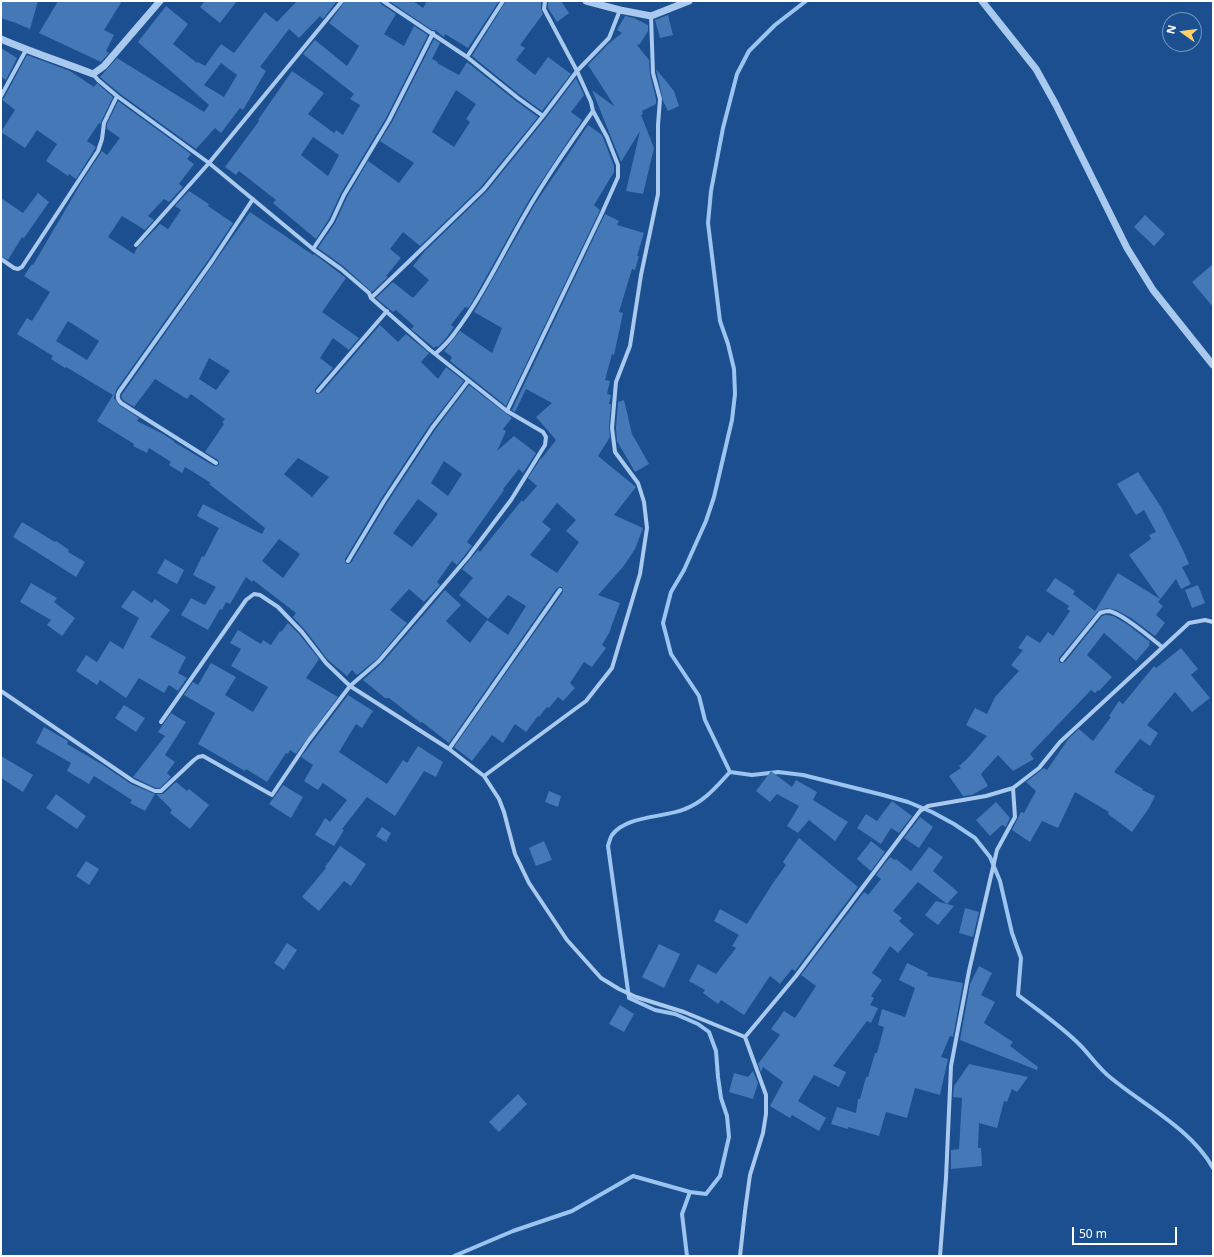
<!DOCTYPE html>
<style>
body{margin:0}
#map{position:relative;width:1214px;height:1257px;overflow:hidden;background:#1b4f8f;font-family:"Noto Sans",sans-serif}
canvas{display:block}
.frame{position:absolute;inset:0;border:2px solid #fff;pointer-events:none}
.north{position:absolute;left:1162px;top:12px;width:40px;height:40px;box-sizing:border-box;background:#1b4f8f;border:1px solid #7695bc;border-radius:50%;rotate:284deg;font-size:11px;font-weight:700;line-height:16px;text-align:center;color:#fff}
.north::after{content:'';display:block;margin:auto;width:14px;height:18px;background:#ffd166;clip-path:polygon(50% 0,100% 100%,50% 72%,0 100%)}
.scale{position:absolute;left:1072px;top:1227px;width:105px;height:18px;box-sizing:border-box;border:2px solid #fff;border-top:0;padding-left:5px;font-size:12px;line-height:14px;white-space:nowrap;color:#fff;-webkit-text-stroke:3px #1b4f8f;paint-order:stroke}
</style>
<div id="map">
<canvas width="1214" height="1257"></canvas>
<div class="frame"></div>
<div class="north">N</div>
<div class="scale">50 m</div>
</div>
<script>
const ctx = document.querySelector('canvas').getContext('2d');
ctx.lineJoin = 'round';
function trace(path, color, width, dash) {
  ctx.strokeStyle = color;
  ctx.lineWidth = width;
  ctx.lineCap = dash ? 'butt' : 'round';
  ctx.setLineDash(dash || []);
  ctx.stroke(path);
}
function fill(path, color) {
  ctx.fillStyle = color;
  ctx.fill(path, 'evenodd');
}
trace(new Path2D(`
 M806 1 775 25 749 51 737 74 723 128 711 191 708 223 720 321 728 344 734 369 735 394 732 420 714 497 706 521 684 570 671 592 663 623 671 654 699 696 705 720 730 772 752 775 778 772 803 775 883 795 908 802 932 812 954 824 975 838 990 857 1000 881 1012 933 1021 958 1018 995C1039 1011 1061 1026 1080 1045 1090 1055 1099 1069 1111 1078 1145 1106 1191 1129 1213 1168
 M454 1256 513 1231 572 1211 633 1176 690 1192 706 1194 720 1176 729 1137 727 1116 721 1098 718 1077 716 1051 709 1032 698 1024 675 1014 655 1010 629 998 608 846C609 843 610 838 612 835 627 815 664 818 685 809 704 802 716 787 730 772
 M687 1256 682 1214 690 1192`), '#9cc4f0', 4);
fill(new Path2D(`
 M1 1H38L30 29 16 23 1 18Z
 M58 1H122L104 30 114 35 106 51 109 53 101 62 39 33Z
 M205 1H237L220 23 200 7Z
 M297 1H337L323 19 320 16 299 38 289 29 260 67 266 71 243 110 240 108 221 133 215 128 196 149 119 93 100 77 117 58 204 112 209 105 138 42 166 6 188 24 173 44 197 63 198 62 205 66 221 44 234 53 265 12 277 22ZM221 63 237 75 224 97 204 85Z
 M345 1H380L381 4 396 14 384 34 404 46 414 26 428 35 386 118 341 193 329 219 316 239 273 203 276 200 239 171 236 175 225 167 259 121 258 120 292 71 324 93 308 114 334 133 336 130 343 135 360 105 350 99 354 94 303 54 315 40 347 66 359 46 329 23ZM313 137 339 155 328 176 301 155Z
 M389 1H413L423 8 427 1H499L468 48 445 34 444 37 435 30H432Z
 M506 1H541V9L543 14 520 45 525 48 516 60 535 75 548 57 571 74 542 111 520 95 472 56Z
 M548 1H561L569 13 557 22 548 8Z
 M668 15 673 35 660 38 655 20Z
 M625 16 634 18 648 25V31L640 44 637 45 649 60 650 74 656 99V104L642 111 643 114 641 115 654 148 643 194 626 191 640 131 621 162 592 90 615 107 588 65 608 44 622 33 617 30Z
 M434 39 440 43 432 59 438 62 437 63 459 75 467 62 516 101 538 117 481 187 420 246 403 232 390 249 401 258 386 276 388 277 372 292 343 266 318 248 335 223 347 197 368 161 399 183 414 163 380 141 392 122ZM456 90 476 104 466 119 470 122 454 147 432 132Z
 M1 48 17 58 6 80 1 77Z
 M27 55 70 71 94 87 97 83 113 97 100 124 99 123 87 141 96 147 76 179 69 174 68 176 46 161 57 144 37 130 25 148 1 132 15 110 1 99 4 98Z
 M656 69 674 91 679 106 668 111 663 101Z
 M576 78 584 95 571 112 582 120 529 200 471 304 468 308 465 307 451 325 454 327 447 337 438 347 436 346 434 348 411 329 414 326 396 310 393 312 376 298 393 282 413 298 429 280 413 266 425 251 487 191 546 118Z
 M118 101 191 154 187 159 194 164 179 184 183 187 169 202 164 199 148 216 154 220 145 230 122 216 108 237 134 254 137 248 160 224 168 229 181 210 175 206 189 191 209 204 208 206 233 223 209 259 116 390 114 398 119 405 139 418 137 421 163 434 174 441V442L214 466 219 465V463L218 460 205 452 224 424 222 422 225 419 191 394 187 399 155 379 134 407 123 400 121 396 250 212 313 255 314 254 346 278 322 312 359 338 349 350 333 338 320 358 333 368 315 389V392L316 394 321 393 380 325 398 342 406 334 429 353 421 362 438 379 446 367 464 381 429 426 381 499 345 559 346 564H348L351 563 387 503 435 430 469 385 512 418 503 429 506 431 497 451 514 436 536 453 523 473 519 469 503 489 504 490 467 542 472 546 457 565 452 561 437 582 440 585 424 602 409 589 390 610 407 623 377 659 357 675 352 670 347 676 328 660 305 630 293 617 296 613 253 580 252 582 246 577 230 604 226 602 222 610 220 609 208 630 181 615 191 598 205 605 216 587 193 575 202 556 204 557 219 528 197 516 203 504 262 534 265 528 209 484 211 483 185 467 182 473 169 465 171 462 149 448 147 453 133 446 134 444 97 421 113 395 66 367 65 368 51 359 53 356 17 334 27 318 32 321 50 292 24 276 32 264 33 265 81 183 102 151 107 155 120 138 107 129V124ZM68 321 99 341 87 360 56 341ZM209 358 230 371 216 390 199 379ZM298 458 329 477 312 497 284 474ZM444 461 462 474 448 496 431 483ZM418 499 438 514 412 547 393 533ZM279 539 300 554 283 578 262 561Z
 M588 125 602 135 614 166V172L594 205 600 210 506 406 450 361 452 357 444 351 460 331 492 353 502 328 474 312 535 204Z
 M38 193 49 202 24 238 22 237 8 260 1 256V198L23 213Z
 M605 214 619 221 617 225 644 233 637 256H639L635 270 632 269 619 312 623 313 614 355 612 354 605 380 610 381 607 394 611 395 609 404H611L609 428 610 437 598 456 636 487 614 515 643 528 635 549 623 567 598 595 620 603 609 633 602 645 606 648 592 667 584 662 570 683 575 688 563 701 558 697 549 708 547 707 539 717 538 716 526 732 515 724 503 743 492 735 472 761 454 747 563 592 562 587H560L557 588 449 743 422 722 421 723 389 698H385L363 680 382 663 445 590 461 605 446 621 470 643 487 620 508 635 526 606 508 595 488 619 459 595 473 578 462 569 478 550 480 552 522 500 523 502 537 486 528 478 541 458H542L556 440 536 417 552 403 526 389 515 412 512 410ZM557 503 576 520 566 531 579 542 557 573 530 555 551 529 542 522Z
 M1145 215 1165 234 1154 246 1134 227Z
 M1213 264V307L1192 282Z
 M624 400 632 434 649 464 635 472 617 441 616 428 618 402Z
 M1138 472 1161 507 1183 550 1189 564 1182 567 1191 584 1181 589 1176 579 1158 602 1163 606 1156 615 1165 623 1155 636 1131 618 1116 610 1107 608 1098 611 1059 658V661L1060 663 1065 662 1102 616 1106 615 1113 616 1127 624 1150 642 1149 644 1150 645 1136 661 1104 633 1087 655 1112 677 1099 691 1098 690 1095 693 1091 690 1030 754 1034 759 1013 771 998 755 981 774 988 786 972 795 963 796 949 776 961 768 959 766 967 759 987 736 966 725 975 708 987 714 995 697 1019 671 1011 665 1023 650 1018 648 1027 635 1040 643 1048 632 1053 636 1070 611 1067 609 1069 606 1046 591 1055 578 1075 591 1073 594 1095 611 1118 573 1160 599 1129 555 1151 539 1149 535 1156 532 1144 510 1136 515 1117 484Z
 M22 522 55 542 56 541 69 550 68 552 85 562 76 577 13 537Z
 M165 559 184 570 177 584 157 573Z
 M31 583 57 598 54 602 75 618 62 636 47 625 51 620 20 602Z
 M1198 585 1205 603 1192 608 1185 590Z
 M133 590 152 603 155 599 170 610 150 637 186 657 178 673 187 678 178 691 169 685 164 693 139 678 126 698 100 680 97 685 76 671 86 655 97 662 110 641 123 649 139 618 121 607Z
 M288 623 299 634 319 659 306 678 338 697 296 754 290 750 288 754 286 753 267 782 246 769 245 771 198 744 215 713 184 695 193 682 198 685 211 663 236 677 225 695 253 712 268 687 231 666 241 649 230 643 238 630 261 644 263 640 271 645 280 631 281 632Z
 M1181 648 1198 669 1191 675 1210 698 1192 712 1175 692 1147 725 1158 733 1150 746 1140 739 1114 772 1143 789 1142 790 1155 796 1149 808 1132 832 1108 814 1109 812 1075 792 1058 828 1042 821 1030 842 1012 830 1021 812 1024 813 1036 791 1026 782 1044 768 1047 770 1069 738 1079 729 1093 741 1111 717 1109 716 1119 701 1123 704 1154 666 1156 668Z
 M348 695 373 711 362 728 356 724 339 752 387 784 403 760 407 763 418 746 443 762 436 777 424 771 395 816 367 797 342 829 344 830 334 846 315 835 325 818 330 822 347 800 323 783 318 790 304 781 313 765 301 757Z
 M124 705 145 718 136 732 115 718Z
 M171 713 186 722 165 755 175 762 167 773 171 777 160 788H156L133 777 165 736 158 732Z
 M44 727 68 741 67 744 103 765 131 784 155 794 145 811 130 803 132 800 94 776 89 784 67 771 71 763 36 743Z
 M1 756 33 775 23 792 1 778Z
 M771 771 792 787 796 780 817 792 813 800 848 822 835 841 809 820 798 833 787 826 799 806 777 794 770 802 756 791Z
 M176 782 187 791 189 789 209 805 190 829 170 813 172 810 156 794H163Z
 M283 785 303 797 291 818 269 804Z
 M549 791 561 796 558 807 545 802Z
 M56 794 86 816 77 829 46 808Z
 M892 801 912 816 899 833 891 828 881 844 857 828 866 814 877 821Z
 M996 802 1010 818 1006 827 1002 825 990 836 976 820Z
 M920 817 933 827 919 848 904 838Z
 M382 827 391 833 386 842 376 836Z
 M799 838 858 887 795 971 792 969 780 984 770 976 744 1015 721 1000 718 1004 703 993 705 990 689 981 698 964 716 974 736 948 732 946 739 935 714 921 720 909 747 924 773 883 786 865 783 862Z
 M544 841 552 860 536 866 529 848Z
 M871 841 885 852 871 871 857 859Z
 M340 846 366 864 351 886 344 881 319 911 302 897 326 868 325 867Z
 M929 847 943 857 933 871 958 892 947 904 918 882 893 911 902 918 899 921 914 934 898 953 890 946 872 973 882 980 871 996 874 998 870 1005 878 1008 871 1023 867 1021 833 1066 846 1072 839 1087 814 1075 798 1101 826 1118 819 1131 792 1115 790 1118 770 1106 783 1082 763 1067 761 1072 758 1064 780 1035 771 1029 784 1011 795 1018 816 986 801 975 864 892 868 895 881 879 876 875 890 857 895 860 896 859 911 871Z
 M86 861 99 869 89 885 76 876Z
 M936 901 954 906 938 925 925 915Z
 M965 908 979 912 973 937 959 933Z
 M287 943 297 950 284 970 274 963Z
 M659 944 680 954 664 988 642 977Z
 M907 963 928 973 927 976 963 983 953 1037 950 1036 941 1057 948 1059 940 1095 915 1088 907 1118 886 1112 879 1136 848 1127V1129L831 1124 837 1107 856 1113 858 1099H860L866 1077H868L875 1053H877L884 1027 878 1025 882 1009 905 1017 915 988 899 980Z
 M979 966 992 973 981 995 995 1002 984 1023 1013 1042 1010 1046 1038 1067 1037 1070 960 1040 970 984Z
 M620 1005 634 1014 624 1032 609 1024Z
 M969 1064 1028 1077 1017 1092 1012 1089 1007 1102 1004 1101 997 1128 979 1123 978 1148H981L982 1166 951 1169V1150L959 1149 962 1098 953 1097 954 1086Z
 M753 1071 758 1083 753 1099 729 1092 734 1073 748 1077Z
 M518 1094 527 1104 499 1132 489 1122Z`), '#4478b7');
trace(new Path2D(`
 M383 1 467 57 518 98 543 116
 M467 57 503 1
 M1 96 26 50
 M136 245 209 163 342 1
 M313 249 332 221 344 195 389 120 433 33
 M1 259 14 268 18 269 22 267 98 151 102 139 104 123 117 96
 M371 298 484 189 543 116 577 71 609 38 620 10
 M435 354C442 348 449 341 454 334 482 297 501 256 524 216 545 179 569 145 593 111
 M318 391 387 311
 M507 411 602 213 618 177V165L607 137 593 111 591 102 577 71 544 9 545 1
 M216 463 121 403C117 399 117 396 119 392L212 261 253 199
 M348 561 384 501 432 428 468 381
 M1062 660 1100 613C1103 612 1105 611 1109 611 1122 613 1151 638 1162 647
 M1 691 133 781 155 791H161L194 760 198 757 203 756 272 795 309 740 350 686 379 661 468 557 511 500 545 445 546 437 543 432 507 411 430 350 371 298 369 293 341 269 313 249 209 163 117 96 98 80 93 74
 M161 722 246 600 254 594 260 595 278 607 302 632 326 663 350 686 449 749 484 776 499 799 504 812 515 854 529 883 567 940 601 978 619 989 636 997 684 1012 745 1037 766 1095V1114L763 1133 750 1175 745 1211 740 1256
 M449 749 560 590
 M484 776 586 701 612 668 640 574 647 528 644 502 638 483 615 452 612 428 616 382 630 346 641 275 658 194V125L660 99 653 73 651 16
 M745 1037 796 976 920 811 928 806 986 796 1013 788 1039 768 1060 742 1189 623 1205 620 1213 622
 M940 1256 946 1178 951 1066 969 971 997 850 1015 817 1013 788`), '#a9c9ee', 4);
trace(new Path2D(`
 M586 1 620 10 651 16 689 1
 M982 1 1036 69 1056 105 1127 248 1153 290 1213 365
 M1 39C31 52 62 62 93 74L104 66 160 1`), '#a9c9ee', 7);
</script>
